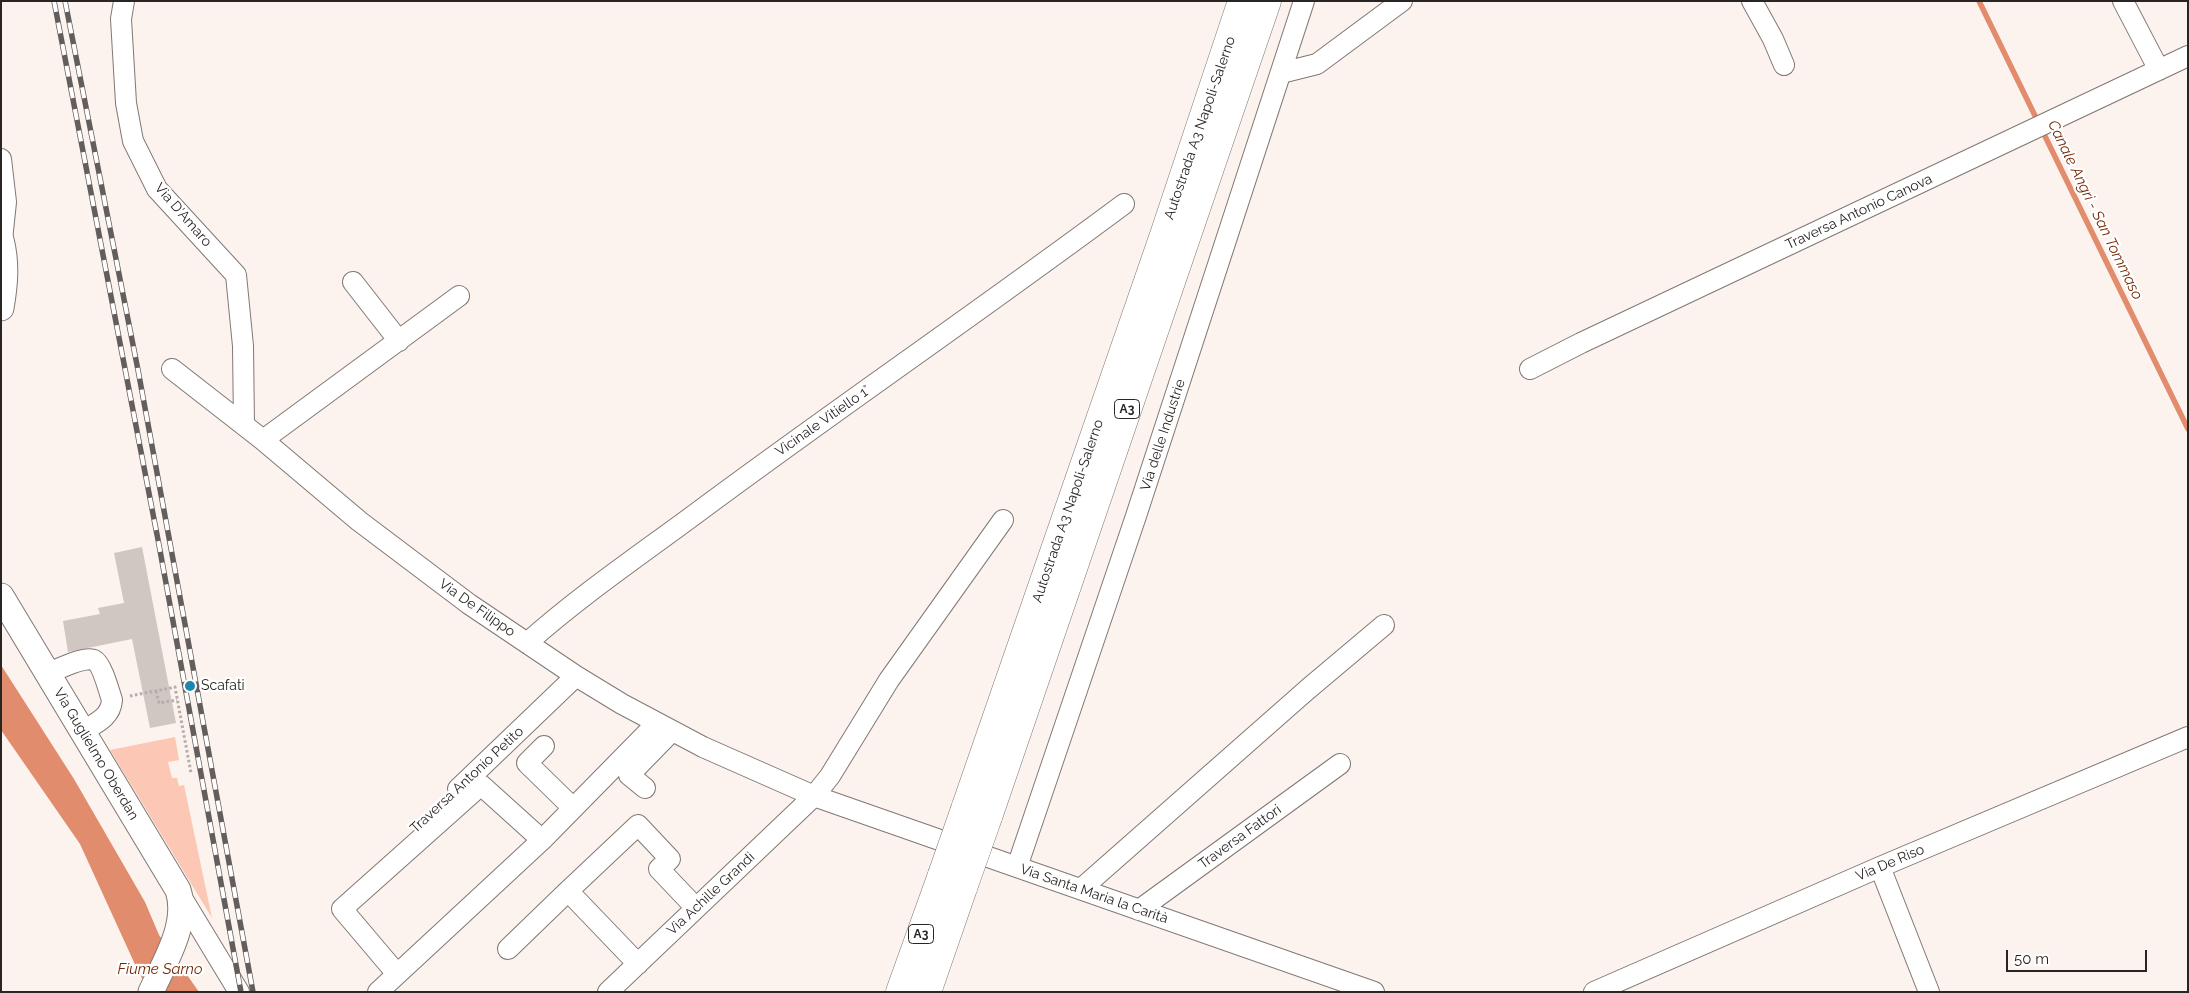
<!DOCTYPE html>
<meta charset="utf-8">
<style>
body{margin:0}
#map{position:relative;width:2189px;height:993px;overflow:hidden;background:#fcf2ee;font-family:Raleway,sans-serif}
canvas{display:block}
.frame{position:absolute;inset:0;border:2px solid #292524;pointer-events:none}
.scale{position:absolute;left:2006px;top:950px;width:141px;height:22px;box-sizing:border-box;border:2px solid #292524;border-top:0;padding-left:6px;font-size:15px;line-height:18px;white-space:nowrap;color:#292524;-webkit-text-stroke:4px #fff;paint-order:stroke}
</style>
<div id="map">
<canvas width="2189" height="993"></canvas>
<div class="frame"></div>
<div class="scale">50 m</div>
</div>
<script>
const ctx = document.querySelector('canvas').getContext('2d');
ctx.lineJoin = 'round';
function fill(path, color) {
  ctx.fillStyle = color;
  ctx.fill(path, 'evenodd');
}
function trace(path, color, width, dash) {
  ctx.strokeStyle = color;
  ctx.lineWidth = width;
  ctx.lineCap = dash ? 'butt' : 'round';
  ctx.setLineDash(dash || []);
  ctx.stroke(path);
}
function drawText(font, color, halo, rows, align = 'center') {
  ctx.font = font + ' Raleway,sans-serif';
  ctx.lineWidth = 4.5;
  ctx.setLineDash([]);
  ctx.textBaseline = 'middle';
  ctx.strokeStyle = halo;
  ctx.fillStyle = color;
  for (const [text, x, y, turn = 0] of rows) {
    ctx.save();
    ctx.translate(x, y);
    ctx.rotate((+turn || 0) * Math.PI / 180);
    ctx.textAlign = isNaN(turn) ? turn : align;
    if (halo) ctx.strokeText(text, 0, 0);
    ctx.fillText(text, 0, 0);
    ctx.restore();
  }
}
fill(new Path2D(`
 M175 737 179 760 168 762 172 778H177L179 786 184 785 212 918 110 750Z`), '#fcc7b4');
fill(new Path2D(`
 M1 665 74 779 145 902 159 935 199 992H150L138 971 80 844 1 730Z`), '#e18c6c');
trace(new Path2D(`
 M1979 1 2188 429`), '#e18c6c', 5.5);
fill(new Path2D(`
 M142 547 176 723 150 728 132 639 68 652 63 621 100 614 98 608 124 603 114 553Z`), '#d0c6c2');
const minor = new Path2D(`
 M124 1 121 19 126 103 133 141 157 189 236 275 243 346 244 425
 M1752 1 1773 39 1784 65
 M2123 1 2159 70
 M1281 73 1317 64 1402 1
 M1 159 6 202 2 240
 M353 282 399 341
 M172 369 263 440 359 521 469 604 576 676 622 704 703 747 814 796 1374 992
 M1530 369 1581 343 2188 56
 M263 440 459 296
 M527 643C581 595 640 555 698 512 838 408 983 309 1124 204
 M48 674C57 669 85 656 94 660 102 664 109 691 112 700 111 717 96 723 83 731
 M544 746 527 763 573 808
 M645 788 629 775 672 731
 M458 789 576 676
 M1017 867 1136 516 1304 1
 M1880 867 1929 992
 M1081 889 1308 689 1384 625
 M568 891 638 825 670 859 659 869 696 908
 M179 893 239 992
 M1139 910 1340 764
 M508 949 568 891 638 964
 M397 974 342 909 481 785 542 840
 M378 992 542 840 657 723
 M608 992 814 796 830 776 889 680 1003 520
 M1594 992 1880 867 2188 737`);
const major = new Path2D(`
 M1 240C7 263 5 285 1 308
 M1 596 178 890C189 924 165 961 151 992`);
const highway = new Path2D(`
 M965 809 1164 235 1242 1
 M988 817 1267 1
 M900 992 942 875
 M927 992 964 885`);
trace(minor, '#817874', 22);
trace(major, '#817874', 27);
trace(highway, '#817874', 29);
trace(new Path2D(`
 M156 691 159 703 177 700
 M130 696 175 687 191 773`), '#b5adaa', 3, [2.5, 2.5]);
trace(minor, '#fff', 20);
trace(major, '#fff', 25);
trace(highway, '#fff', 28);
const rail = new Path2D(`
 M54 1 159 545 241 992
 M65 1 138 370 253 992`);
trace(rail, '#635d5b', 5.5);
trace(rail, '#fff', 4, [11]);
const highwayBridge = new Path2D(`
 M942 875 965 809
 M964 885 988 817`);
trace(highwayBridge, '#817874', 29, []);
trace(highwayBridge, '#fff', 28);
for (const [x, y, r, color] of [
 [190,686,6,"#1c88af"]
]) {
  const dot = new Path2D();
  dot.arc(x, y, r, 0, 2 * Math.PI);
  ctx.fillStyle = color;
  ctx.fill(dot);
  trace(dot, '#fff', 2);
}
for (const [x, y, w] of [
 [1127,409,25],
 [921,934,25]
]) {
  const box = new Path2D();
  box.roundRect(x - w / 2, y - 9.5, w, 19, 4);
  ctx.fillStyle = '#fff';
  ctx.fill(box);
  trace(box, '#292524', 1);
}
drawText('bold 12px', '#292524', null, [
 ["A3",1127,409],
 ["A3",921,934]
]);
drawText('14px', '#292524', '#fff', [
 ["Autostrada A3 Napoli-Salerno",1200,128,-71],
 ["Traversa Antonio Canova",1859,212,-25],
 ["Via D'Amaro",183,215,49],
 ["Vicinale Vitiello 1°",823,421,-35],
 ["Via delle Industrie",1163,435,-72],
 ["Autostrada A3 Napoli-Salerno",1068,511,-71],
 ["Via De Filippo",477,608,35],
 ["Via Guglielmo Oberdan",96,754,59],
 ["Traversa Antonio Petito",467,780,-43],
 ["Traversa Fattori",1240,837,-36],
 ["Via De Riso",1890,863,-23],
 ["Via Achille Grandi",711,894,-43],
 ["Via Santa Maria la Carità",1094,894,19]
]);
drawText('14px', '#292524', '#fff', [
 ["Scafati",201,686]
], 'left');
drawText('italic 15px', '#752804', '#fff', [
 ["Canale Angri - San Tommaso",2095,210,64],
 ["Fiume Sarno",160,969]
]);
</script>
